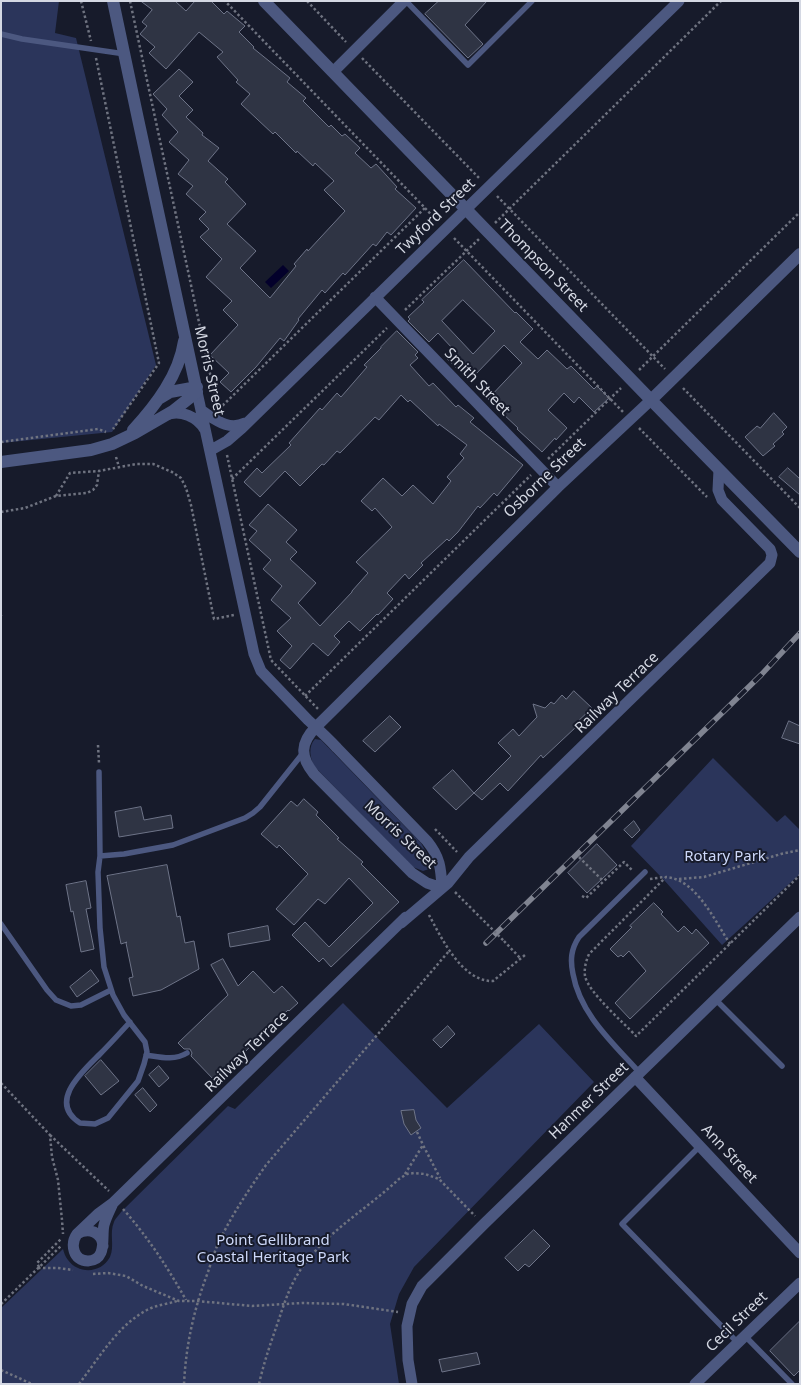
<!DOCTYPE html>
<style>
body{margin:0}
#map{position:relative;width:801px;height:1385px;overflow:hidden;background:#171b2b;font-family:"Noto Sans",sans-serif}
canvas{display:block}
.frame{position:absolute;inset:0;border:2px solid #d4d8e3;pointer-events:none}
</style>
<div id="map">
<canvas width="801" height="1385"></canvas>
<div class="frame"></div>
</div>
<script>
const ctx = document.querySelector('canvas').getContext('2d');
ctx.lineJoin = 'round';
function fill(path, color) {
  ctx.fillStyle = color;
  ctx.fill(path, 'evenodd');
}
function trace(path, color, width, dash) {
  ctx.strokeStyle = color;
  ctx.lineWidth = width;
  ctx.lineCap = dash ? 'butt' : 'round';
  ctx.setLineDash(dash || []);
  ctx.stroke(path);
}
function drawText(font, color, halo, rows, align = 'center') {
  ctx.font = font + ' "Noto Sans",sans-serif';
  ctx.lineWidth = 4;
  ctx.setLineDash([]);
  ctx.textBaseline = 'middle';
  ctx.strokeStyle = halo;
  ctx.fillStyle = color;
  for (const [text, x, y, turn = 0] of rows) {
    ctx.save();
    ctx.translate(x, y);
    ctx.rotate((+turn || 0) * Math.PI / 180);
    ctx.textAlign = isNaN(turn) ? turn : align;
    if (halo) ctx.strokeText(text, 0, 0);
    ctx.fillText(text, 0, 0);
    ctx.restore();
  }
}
fill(new Path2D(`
 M1 1H59L55 33 76 38 156 365 112 432 1 443Z
 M315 739 321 740 421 843C426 852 431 859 429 869L423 871 413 867 314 766C310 757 308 747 315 739Z
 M713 758 777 822 785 815 800 830V874L722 945 664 880 631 846Z
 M343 1003 447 1108 539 1024 594 1082 414 1267 399 1294 390 1324 399 1384H1V1308L63 1249C64 1253 65 1256 68 1260 78 1274 101 1274 110 1257 115 1246 109 1233 114 1222 115 1219 119 1215 121 1212L228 1106 235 1109Z`), '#2b355b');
fill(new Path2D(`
 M283 265 289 271 271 288 265 282Z`), '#03002b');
const building = new Path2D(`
 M141 1H175L186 11 195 1H211L224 14 227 11 245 26 239 32 254 47 253 48 290 78 287 82 306 98 303 101 329 127 331 125 342 136 345 134 360 148 355 153 371 168 376 164 397 187 395 189 416 208 391 235 387 232 376 246 373 244 345 275 343 273 325 293 322 290 298 319 299 320 284 341 280 338 256 367 231 392 220 382 229 373 210 355 238 325 223 310 232 301 206 277 222 259 200 237 209 229 199 219 206 212 186 194 193 186 178 174 189 160 169 142 178 132 162 115 167 109 153 94 179 69 193 82 179 96 193 110 186 117 203 133 202 135 219 148 208 161 228 179 225 182 246 204 227 224 256 251 240 268 270 298 296 266 294 264 307 249 308 251 345 211 324 190 334 181 315 163 313 166 297 151 296 153 275 132 273 134 241 104 250 94 236 82 238 80 217 57 223 52 199 32 166 69 149 53 155 47 140 34 147 26 142 22 152 10Z
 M439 1H487L465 25 483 44 468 58 425 14Z
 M464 260 515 313 516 312 533 329 520 342 538 359 547 350 567 369 571 366 594 389 597 386 609 398 594 412 579 397 574 403 564 393 548 410 567 428 556 440 555 438 542 452 517 429 518 428 501 412 502 411 488 399 522 363 504 345 474 376 462 364 457 369 446 358 454 350 438 333 429 342 408 321 410 319 408 317 424 302 422 300ZM463 300 495 331 473 354 442 321Z
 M397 331 418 352 415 355 418 358 410 365 429 386 433 383 456 407 458 405 474 418 470 422 523 465 497 496 494 493 480 508 478 506 458 532 449 541 447 539 421 563 423 565 409 579 405 574 387 593 393 599 378 615 377 614 360 631 349 621 334 636 340 642 328 656 313 643 290 669 280 660 292 646 277 631 291 618 271 600 282 586 263 569 271 560 249 540 257 531 249 525 268 504 297 530 286 542 297 552 290 559 316 583 298 603 320 626 352 592V591L368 573 356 562 392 527 375 508 372 511 361 501 383 478 402 496 413 485 433 504 451 481 447 477 464 458 460 454 467 445 439 424 438 426 410 400 408 402 401 395 379 420 375 417 340 453 337 451 324 465 322 464 300 486 285 471 260 497 244 482 257 468 262 473 291 445 289 443 320 408 322 410 337 393 341 397 367 367 364 365 381 348V347Z
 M774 413 787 427 782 432 784 434 773 444 775 446 763 456 745 437 757 426 760 428Z
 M788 468 800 479V495L779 477Z
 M574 691 592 708 574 725 576 727 543 758 541 755 508 791 500 783 482 800 474 793 511 756 498 743 513 729 519 736 537 717 533 704 545 708 551 702 554 704 562 695 566 699Z
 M390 716 401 727 375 752 363 741Z
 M789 721 800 726V744L782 738Z
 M453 770 474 793 456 810 433 788Z
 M304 799 318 812 316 815 339 838 337 839 363 862 361 864 399 902 331 967 323 958 319 962 292 935 305 922 329 947 373 903 349 878 325 904 318 899 294 925 276 909 308 874 279 845 277 848 261 834 291 801 297 806Z
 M141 807 144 820 171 815 173 828 119 837 115 812Z
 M634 821 640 830 632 838 624 830Z
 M597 844 617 865 587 893 568 873Z
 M167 865 177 917 180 916 185 943 194 941 199 969 161 990 133 996 129 978 133 977 126 943 127 942 121 944 107 876Z
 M86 881 91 908 86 909 94 949 81 952 73 911 71 912 66 885Z
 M654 903 663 912 661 914 678 932 684 926 692 934 696 929 709 943 630 1019 615 1003 646 971 629 951 623 957 621 955 618 957 610 949 632 927 630 926Z
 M268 926 270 940 230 947 228 934Z
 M223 959 238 986 253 971 274 993 282 986 298 1003 289 1011 288 1010 215 1081 191 1056 192 1053 190 1049H184L178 1043 228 995 211 965Z
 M91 970 99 981 77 997 70 987Z
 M448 1026 455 1034 441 1048 433 1040Z
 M101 1060 119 1081 101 1095 85 1076Z
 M159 1066 169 1078 159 1087 149 1075Z
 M143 1088 157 1105 150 1112 135 1095Z
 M414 1110 416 1120 421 1128 411 1135 404 1124 401 1111Z
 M534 1230 550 1246 529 1267 525 1264 518 1271 505 1258Z
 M800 1321V1370L794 1376 770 1351Z
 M477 1353 480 1364 442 1372 439 1360Z`);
fill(building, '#2f3444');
trace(building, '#6e7488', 1);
trace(new Path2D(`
 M81 1 91 41
 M130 1 217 406
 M307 1 346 42
 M96 58 159 363 113 429
 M362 58 480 179
 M497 196 665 369
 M425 208 438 222
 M495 223 721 1
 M454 238 623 412
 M405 310 479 239
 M639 370 800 212
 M683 388 800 508
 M219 409 425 208 225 1
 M639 428 707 497
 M1 442 98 429 106 432
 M227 455 271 660 318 709
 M116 457 119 467
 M548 459 621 388
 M232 479 387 328
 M56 496 70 473 99 471 136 464H153L172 472 181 478 186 488 191 505 214 619 234 615
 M1 512 25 508 56 496 87 493 93 490 97 485 99 471
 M1 615V616
 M305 696 531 475
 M98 745 99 763
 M435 829 457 852
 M579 857 603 881
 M650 879 664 877
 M679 879 704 877 781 854 800 850
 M455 892 473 910
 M582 896 586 898 624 862 633 871
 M429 915C441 937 462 982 493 981L525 955
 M504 941 521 959
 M730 944C715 921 696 879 666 877L589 954C586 961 584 968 585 976 588 992 624 1023 636 1036L800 875
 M1 1083 50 1135 52 1157 58 1180 62 1220 63 1234
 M417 1132 423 1145
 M50 1135 109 1191
 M405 1174 423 1145 440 1178
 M123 1209C148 1237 168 1268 186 1300
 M39 1267 37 1263 61 1239
 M38 1268H58L73 1270
 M93 1274 108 1273 126 1276 143 1286 179 1301H197L252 1306 302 1303 344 1304 398 1312
 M1 1304 61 1246
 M1 1370 32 1384
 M79 1384C99 1358 118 1325 147 1310 156 1305 168 1304 177 1301
 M184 1384C186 1344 194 1309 208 1272 211 1263 214 1253 218 1244 231 1216 248 1191 266 1165L449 951
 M259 1384C264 1362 271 1342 278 1322 287 1295 292 1279 310 1257 335 1227 370 1206 399 1179L407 1174 414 1173 425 1174 439 1179 475 1216`), '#6f7380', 2.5, [2.5, 2.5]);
trace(new Path2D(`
 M406 1 468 65 532 1
 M1 34 22 39 125 54
 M99 772 100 856
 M1 924 47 990 56 1000 71 1006 81 1005 111 990
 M715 999 782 1066
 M130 1022C120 1033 110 1044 100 1054 83 1071 47 1102 80 1123L95 1124 108 1118 138 1081 144 1064 147 1052 145 1042 124 1015 113 995 104 967 100 928 98 872 100 856 124 854 173 845 245 818 253 813 260 807 303 753
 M146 1055C160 1057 174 1061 187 1053
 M639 1072C613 1043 580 1014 573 974 570 960 571 949 579 937L645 872
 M700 1146 622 1224 738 1343
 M745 1336 792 1384`), '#4c5880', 5.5);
trace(new Path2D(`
 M333 72 404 1
 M375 297 558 487
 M197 392 254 654 261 671 308 720C318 729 328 738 337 748L427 841C440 857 441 868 442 888L427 883 412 873 314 774C300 757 300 743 316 727L558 487 651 400
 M202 411C216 420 229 431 245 423
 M166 415C180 409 198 417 205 430
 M211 450 227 441 242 428 679 1
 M401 923 448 883 469 857 770 563 772 555 770 549 722 500 718 490 719 470
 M635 1077 800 1253
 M77 1234 98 1214 113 1203 406 917
 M103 1246C102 1232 89 1227 77 1234 70 1244 73 1261 88 1261 108 1260 101 1237 104 1225 106 1217 110 1210 113 1203
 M412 1384 408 1360 407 1326 412 1304 422 1286 484 1224 800 917
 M695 1384 800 1283`), '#4c5880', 11);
trace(new Path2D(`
 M264 1 651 400 800 552
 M160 398 170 392 197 387
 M651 400 800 254
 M133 430C156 405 179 375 184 341
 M1 462 91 450 112 444 135 433 173 411 197 392 138 119 113 1`), '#4c5880', 12);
const rail = new Path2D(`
 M486 943 761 675 800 633`);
trace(rail, '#808491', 5.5);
trace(rail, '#171b2b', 4, [11]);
trace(new Path2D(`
 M473 910 504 941`), '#6f7380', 2.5, [2.5, 2.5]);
drawText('15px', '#d4d8e3', '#171b2b', [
 ["Twyford Street",436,217,-44],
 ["Thompson Street",543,266,46],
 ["Morris Street",209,371,77],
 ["Smith Street",477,382,46],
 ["Osborne Street",545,478,-44],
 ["Railway Terrace",617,693,-44],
 ["Morris Street",400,835,43],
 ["Railway Terrace",247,1052,-44],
 ["Hanmer Street",589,1101,-44],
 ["Ann Street",729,1154,47],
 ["Cecil Street",737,1322,-44]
]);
drawText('15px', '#cdd8f9', '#171b2b', [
 ["Rotary Park",725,857],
 ["Point Gellibrand",273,1241],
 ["Coastal Heritage Park",273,1258]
]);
</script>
